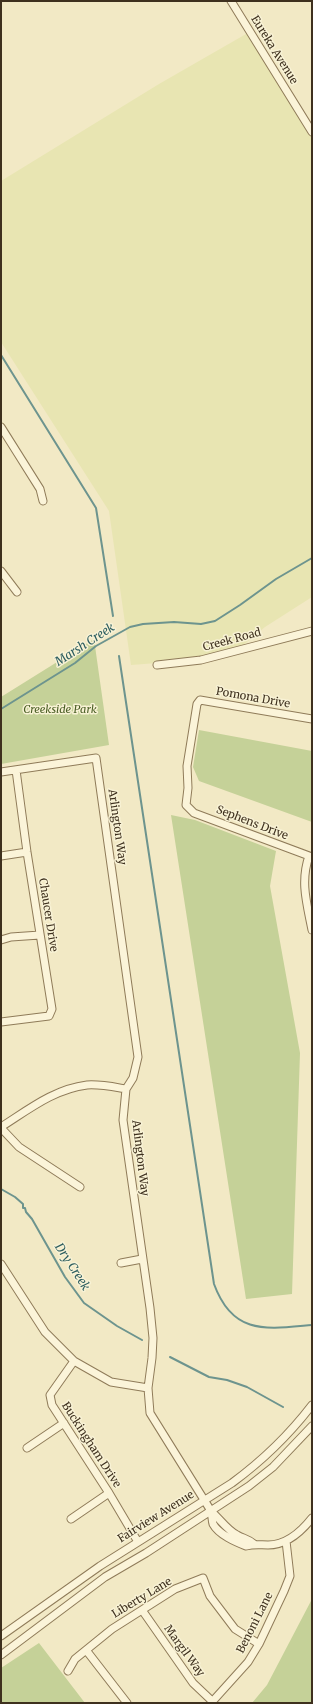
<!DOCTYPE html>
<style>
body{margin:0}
#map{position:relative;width:313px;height:1704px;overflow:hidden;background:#f2e9c5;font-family:Merriweather,serif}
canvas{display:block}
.frame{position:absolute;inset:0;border:2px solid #3e301e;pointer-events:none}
</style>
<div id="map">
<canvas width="313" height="1704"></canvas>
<div class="frame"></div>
</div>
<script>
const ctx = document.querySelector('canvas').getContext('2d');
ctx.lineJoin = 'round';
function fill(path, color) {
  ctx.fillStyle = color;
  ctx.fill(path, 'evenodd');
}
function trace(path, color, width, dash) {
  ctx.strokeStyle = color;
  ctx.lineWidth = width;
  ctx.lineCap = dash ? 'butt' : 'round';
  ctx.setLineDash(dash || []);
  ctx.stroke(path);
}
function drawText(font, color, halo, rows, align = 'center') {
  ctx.font = font + ' Merriweather,serif';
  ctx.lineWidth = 3;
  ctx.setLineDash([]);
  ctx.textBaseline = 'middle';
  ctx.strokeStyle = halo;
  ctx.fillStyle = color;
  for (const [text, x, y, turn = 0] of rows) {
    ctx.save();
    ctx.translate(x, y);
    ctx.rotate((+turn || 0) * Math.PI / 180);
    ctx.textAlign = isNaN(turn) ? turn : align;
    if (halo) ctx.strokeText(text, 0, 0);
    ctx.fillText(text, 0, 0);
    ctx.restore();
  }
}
fill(new Path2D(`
 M253 30 312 126V597L265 627 236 651 183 661 131 665 109 511 1 342V181L159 84Z`), '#e8e5b2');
fill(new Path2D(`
 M94 639 109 745 1 764V697Z
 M199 730 312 751V822L199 781 193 767Z
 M171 815 195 820 276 851 270 886 300 1053 292 1294 246 1299Z
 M312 1599V1703H252L267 1685Z
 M39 1643 85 1703H1V1668Z`), '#c5d198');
trace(new Path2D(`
 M1 355 96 508 113 616
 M119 656 214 1284C233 1336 267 1329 312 1325
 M1 709 75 663 96 646 130 627 143 624 174 622 201 624 215 621 240 605 276 579 312 558
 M1 1189 15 1197 23 1204V1208H25L26 1212 32 1219 65 1277 84 1303 117 1326 142 1340
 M170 1357 209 1377 227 1380 247 1387 283 1407`), '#6d948e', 2);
const minor = new Path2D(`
 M231 1 312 132
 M1 427 40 489 43 501
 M1 571 17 592
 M157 665 201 660 312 631
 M312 719 200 700 197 704 187 766 188 788 186 805 194 813 312 857
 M1 772 96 758 138 1057 133 1078 126 1089 123 1120 150 1308 153 1338 152 1358 148 1388 150 1413 211 1511C220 1519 227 1530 237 1535 244 1539 247 1538 254 1544
 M1 856 27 852
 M309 856C300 882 307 904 312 930
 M1 940 11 937 40 935
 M1 1022 49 1016 52 1009 27 852 16 770
 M1 1127C28 1110 54 1089 87 1085 100 1084 114 1087 126 1089
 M1 1128 19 1147 80 1187
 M121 1263 142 1259
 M1 1264 45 1332 74 1361 111 1382 148 1388
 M74 1361 50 1395 52 1405 109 1493 138 1542
 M27 1448 64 1423
 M211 1511C212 1515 212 1521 213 1524 219 1535 236 1542 246 1546 254 1544 260 1545 268 1545 287 1545 301 1532 312 1518
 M71 1519 109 1493
 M142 1610 193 1683 212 1701
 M1 1636 100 1566 232 1483C262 1461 289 1435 312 1405
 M86 1650 127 1703
 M1 1655 105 1577 146 1553 249 1486 273 1467 312 1426
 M68 1671 75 1659 112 1629 175 1589 203 1578 210 1596 235 1629 259 1644
 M211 1703 248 1662 259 1644 284 1591 290 1576 286 1541`);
trace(minor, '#8f7b59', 9);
trace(minor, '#fbf4d9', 7);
drawText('11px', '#3e301e', '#f8f2d5', [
 ["Eureka Avenue",274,50,58],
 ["Creek Road",232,640,-15],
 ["Pomona Drive",253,698,10],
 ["Sephens Drive",252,823,21],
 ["Arlington Way",117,827,82],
 ["Chaucer Drive",48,915,81],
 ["Arlington Way",140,1158,83],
 ["Buckingham Drive",91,1445,57],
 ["Fairview Avenue",156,1517,-32],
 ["Liberty Lane",142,1598,-31],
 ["Benoni Lane",255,1623,-63],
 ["Margil Way",184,1651,54]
]);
drawText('italic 11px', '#485c23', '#f8f2d5', [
 ["Creekside Park",60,710]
]);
drawText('italic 12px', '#2c5d5f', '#f8f2d5', [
 ["Marsh Creek",85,645,-33],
 ["Dry Creek",72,1267,57]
]);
</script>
